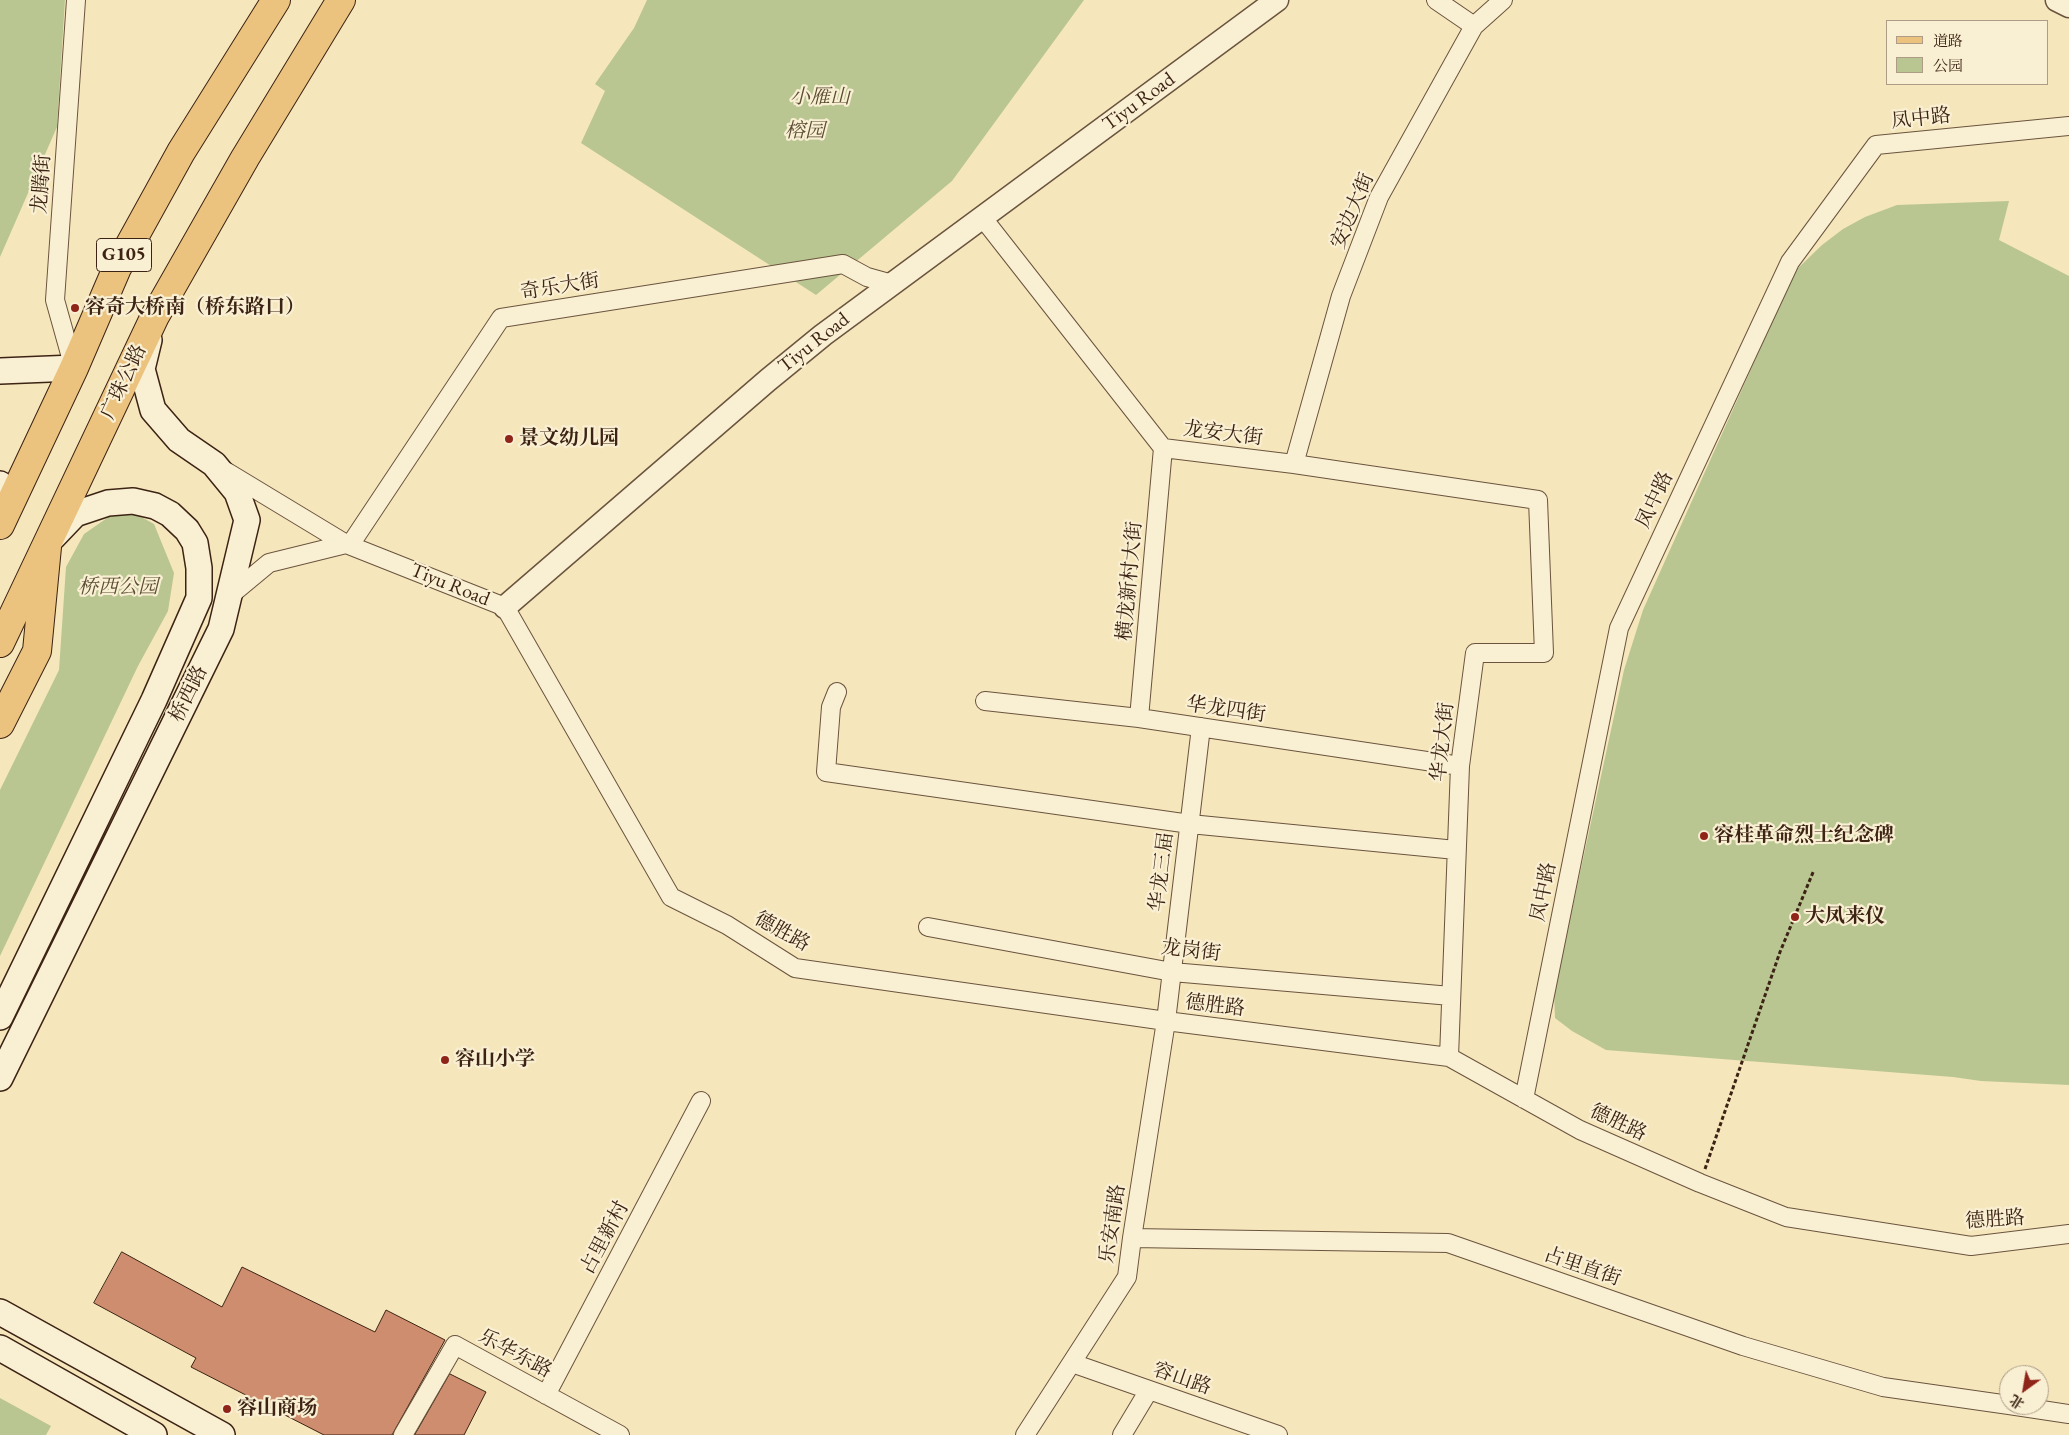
<!DOCTYPE html>
<meta charset="utf-8">
<style>
body{margin:0}
#map{position:relative;width:2069px;height:1435px;overflow:hidden;background:#f6e6bb;font-family:"EB Garamond","Noto Serif SC",serif}
canvas{display:block}
.legend{position:absolute;left:1886px;top:20px;width:162px;height:65px;box-sizing:border-box;background:#f9efd3;border:1px solid #ad9d87;margin:0;padding:6px 9px;list-style:none;font-size:15px;color:#3c2314}
.legend li{display:flex;align-items:center;gap:10px;height:25px}
.legend b{width:25px;border:1px solid #ad9d87}
.north{position:absolute;left:1999px;top:1365px;width:50px;height:50px;box-sizing:border-box;background:#f9efd3;border:1px solid #ad9d87;border-radius:50%;rotate:212deg;font-size:14px;font-weight:700;line-height:20px;text-align:center;color:#3c2314}
.north::after{content:'';display:block;margin:auto;width:18px;height:22px;background:#8f2418;clip-path:polygon(50% 0,100% 100%,50% 72%,0 100%)}
</style>
<div id="map">
<canvas width="2069" height="1435"></canvas>
<ul class="legend">
<li><b style="height:6px;background:#ebc37e"></b>道路</li>
<li><b style="height:14px;background:#b9c692"></b>公园</li>
</ul>
<div class="north">北</div>
</div>
<script>
const ctx = document.querySelector('canvas').getContext('2d');
ctx.lineJoin = 'round';
function fill(path, color) {
  ctx.fillStyle = color;
  ctx.fill(path, 'evenodd');
}
function trace(path, color, width, dash) {
  ctx.strokeStyle = color;
  ctx.lineWidth = width;
  ctx.lineCap = dash ? 'butt' : 'round';
  ctx.setLineDash(dash || []);
  ctx.stroke(path);
}
function drawText(font, color, halo, rows, align = 'center') {
  ctx.font = font + ' "EB Garamond","Noto Serif SC",serif';
  ctx.lineWidth = 4.5;
  ctx.setLineDash([]);
  ctx.textBaseline = 'middle';
  ctx.strokeStyle = halo;
  ctx.fillStyle = color;
  for (const [text, x, y, turn = 0] of rows) {
    ctx.save();
    ctx.translate(x, y);
    ctx.rotate((+turn || 0) * Math.PI / 180);
    ctx.textAlign = isNaN(turn) ? turn : align;
    if (halo) ctx.strokeText(text, 0, 0);
    ctx.fillText(text, 0, 0);
    ctx.restore();
  }
}
fill(new Path2D(`
 M0 0H65L57 127 0 257Z
 M647 0H1084L952 181 816 295 581 143 605 91 595 84 634 28Z
 M2009 201 1999 240 2069 276V1085L1981 1081 1953 1077 1606 1050 1572 1031 1555 1018 1554 993 1624 670 1643 610 1795 271 1822 245 1843 229 1865 217 1897 205Z
 M123 507 154 524 174 573 168 611 138 666 0 956V790L59 670 66 567 84 534Z
 M0 1398 51 1426 46 1435H0Z`), '#b9c692');
const building = new Path2D(`
 M122 1252 222 1307 242 1267 375 1332 386 1310 445 1340 392 1435H324L191 1367 196 1358 94 1303Z
 M450 1374 486 1392 464 1435H415Z`);
fill(building, '#cf8d6f');
trace(building, '#3c2314', 1);
const minor = new Path2D(`
 M1436 0 1474 26
 M982 217 1163 448 1294 464 1538 500 1544 653H1475L1460 766 1449 1057
 M74 368 55 300 76 0
 M1294 464 1341 296 1379 197 1474 26 1503 0
 M227 472 346 544 505 607 671 897 727 925 795 968 1166 1021 1449 1057 1580 1130 1700 1183 1786 1217 1971 1246 2069 1234
 M350 545 501 318 843 264 867 277 892 284
 M228 597 269 563 346 544
 M837 692 831 707 826 772 1190 824 1456 850
 M985 701 1139 718 1460 766
 M1139 718 1163 448
 M928 927 1172 972 1451 996
 M1524 1099 1619 628 1790 262 1876 145 2069 126
 M1132 1238 1448 1243 1743 1346 1883 1387 2009 1405
 M1072 1363 1278 1435
 M546 1395 701 1101
 M2009 1405 2069 1414
 M403 1435 455 1345 620 1435
 M1025 1435 1127 1277 1132 1238 1166 1021 1201 727
 M1122 1435 1149 1390`);
const tertiary = new Path2D(`
 M2057 0 2069 6
 M505 607 768 380 823 335 1277 0`);
const secondary = new Path2D(`
 M0 371 74 368
 M0 484 5 515
 M0 1017 154 700 199 598V568L195 543 187 530 170 514 155 506 133 501 108 503 75 514 53 537
 M0 1078 221 629 247 520 237 492 214 464 179 440 153 410 142 369 149 340
 M0 1312 222 1435
 M0 1348 154 1435`);
const primary = new Path2D(`
 M0 724 37 651 47 547`);
const trunk = new Path2D(`
 M0 525 74 368 117 268 181 152 276 0
 M0 643 155 316 245 158 341 0`);
trace(minor, '#6a543e', 20);
trace(tertiary, '#6a543e', 25);
trace(secondary, '#3c2314', 28);
trace(primary, '#3c2314', 30);
trace(trunk, '#3c2314', 30);
trace(new Path2D(`
 M1705 1169 1780 952 1814 870`), '#3c2314', 3, [4, 2.5]);
trace(minor, '#f9efd3', 18);
trace(tertiary, '#f9efd3', 22);
trace(secondary, '#f9efd3', 25);
trace(primary, '#ebc37e', 28);
trace(trunk, '#ebc37e', 28);
for (const [x, y, r, color] of [
 [75,308,5,"#8f2418"],
 [509,439,5,"#8f2418"],
 [1704,836,5,"#8f2418"],
 [1795,917,5,"#8f2418"],
 [445,1060,5,"#8f2418"],
 [227,1409,5,"#8f2418"]
]) {
  const dot = new Path2D();
  dot.arc(x, y, r, 0, 2 * Math.PI);
  ctx.fillStyle = color;
  ctx.fill(dot);
  trace(dot, '#f9efd3', 2);
}
for (const [x, y, w] of [
 [124,255,55]
]) {
  const box = new Path2D();
  box.roundRect(x - w / 2, y - 16.5, w, 33, 4);
  ctx.fillStyle = '#f9efd3';
  ctx.fill(box);
  trace(box, '#3c2314', 1);
}
drawText('bold 19px', '#3c2314', null, [
 ["G105",124,255]
]);
drawText('italic 20px', '#5b4c34', '#f9efd3', [
 ["小雁山",820,98],
 ["榕园",805,132],
 ["桥西公园",118,588]
]);
drawText('20px', '#3c2314', '#f9efd3', [
 ["Tiyu Road",1139,102,-36],
 ["凤中路",1921,119,-6],
 ["龙腾街",42,184,-86],
 ["安边大街",1353,211,-67],
 ["奇乐大街",560,287,-9],
 ["Tiyu Road",814,343,-38],
 ["广珠公路",124,382,-65],
 ["龙安大街",1223,434,7],
 ["凤中路",1655,500,-65],
 ["横龙新村大街",1130,581,-85],
 ["Tiyu Road",450,585,22],
 ["桥西路",189,694,-64],
 ["华龙四街",1226,710,8],
 ["华龙大街",1443,742,-84],
 ["华龙三届",1162,872,-83],
 ["凤中路",1544,892,-79],
 ["德胜路",782,932,29],
 ["龙岗街",1191,951,7],
 ["德胜路",1215,1006,7],
 ["德胜路",1618,1123,25],
 ["德胜路",1995,1220,-4],
 ["乐安南路",1113,1224,-82],
 ["占里新村",605,1238,-62],
 ["占里直街",1582,1267,19],
 ["乐华东路",515,1354,28],
 ["容山路",1182,1379,19]
]);
drawText('bold 20px', '#3c2314', '#f9efd3', [
 ["容奇大桥南（桥东路口）",85,308],
 ["景文幼儿园",519,439],
 ["容桂革命烈士纪念碑",1714,836],
 ["大凤来仪",1805,917],
 ["容山小学",455,1060],
 ["容山商场",237,1409]
], 'left');
</script>
